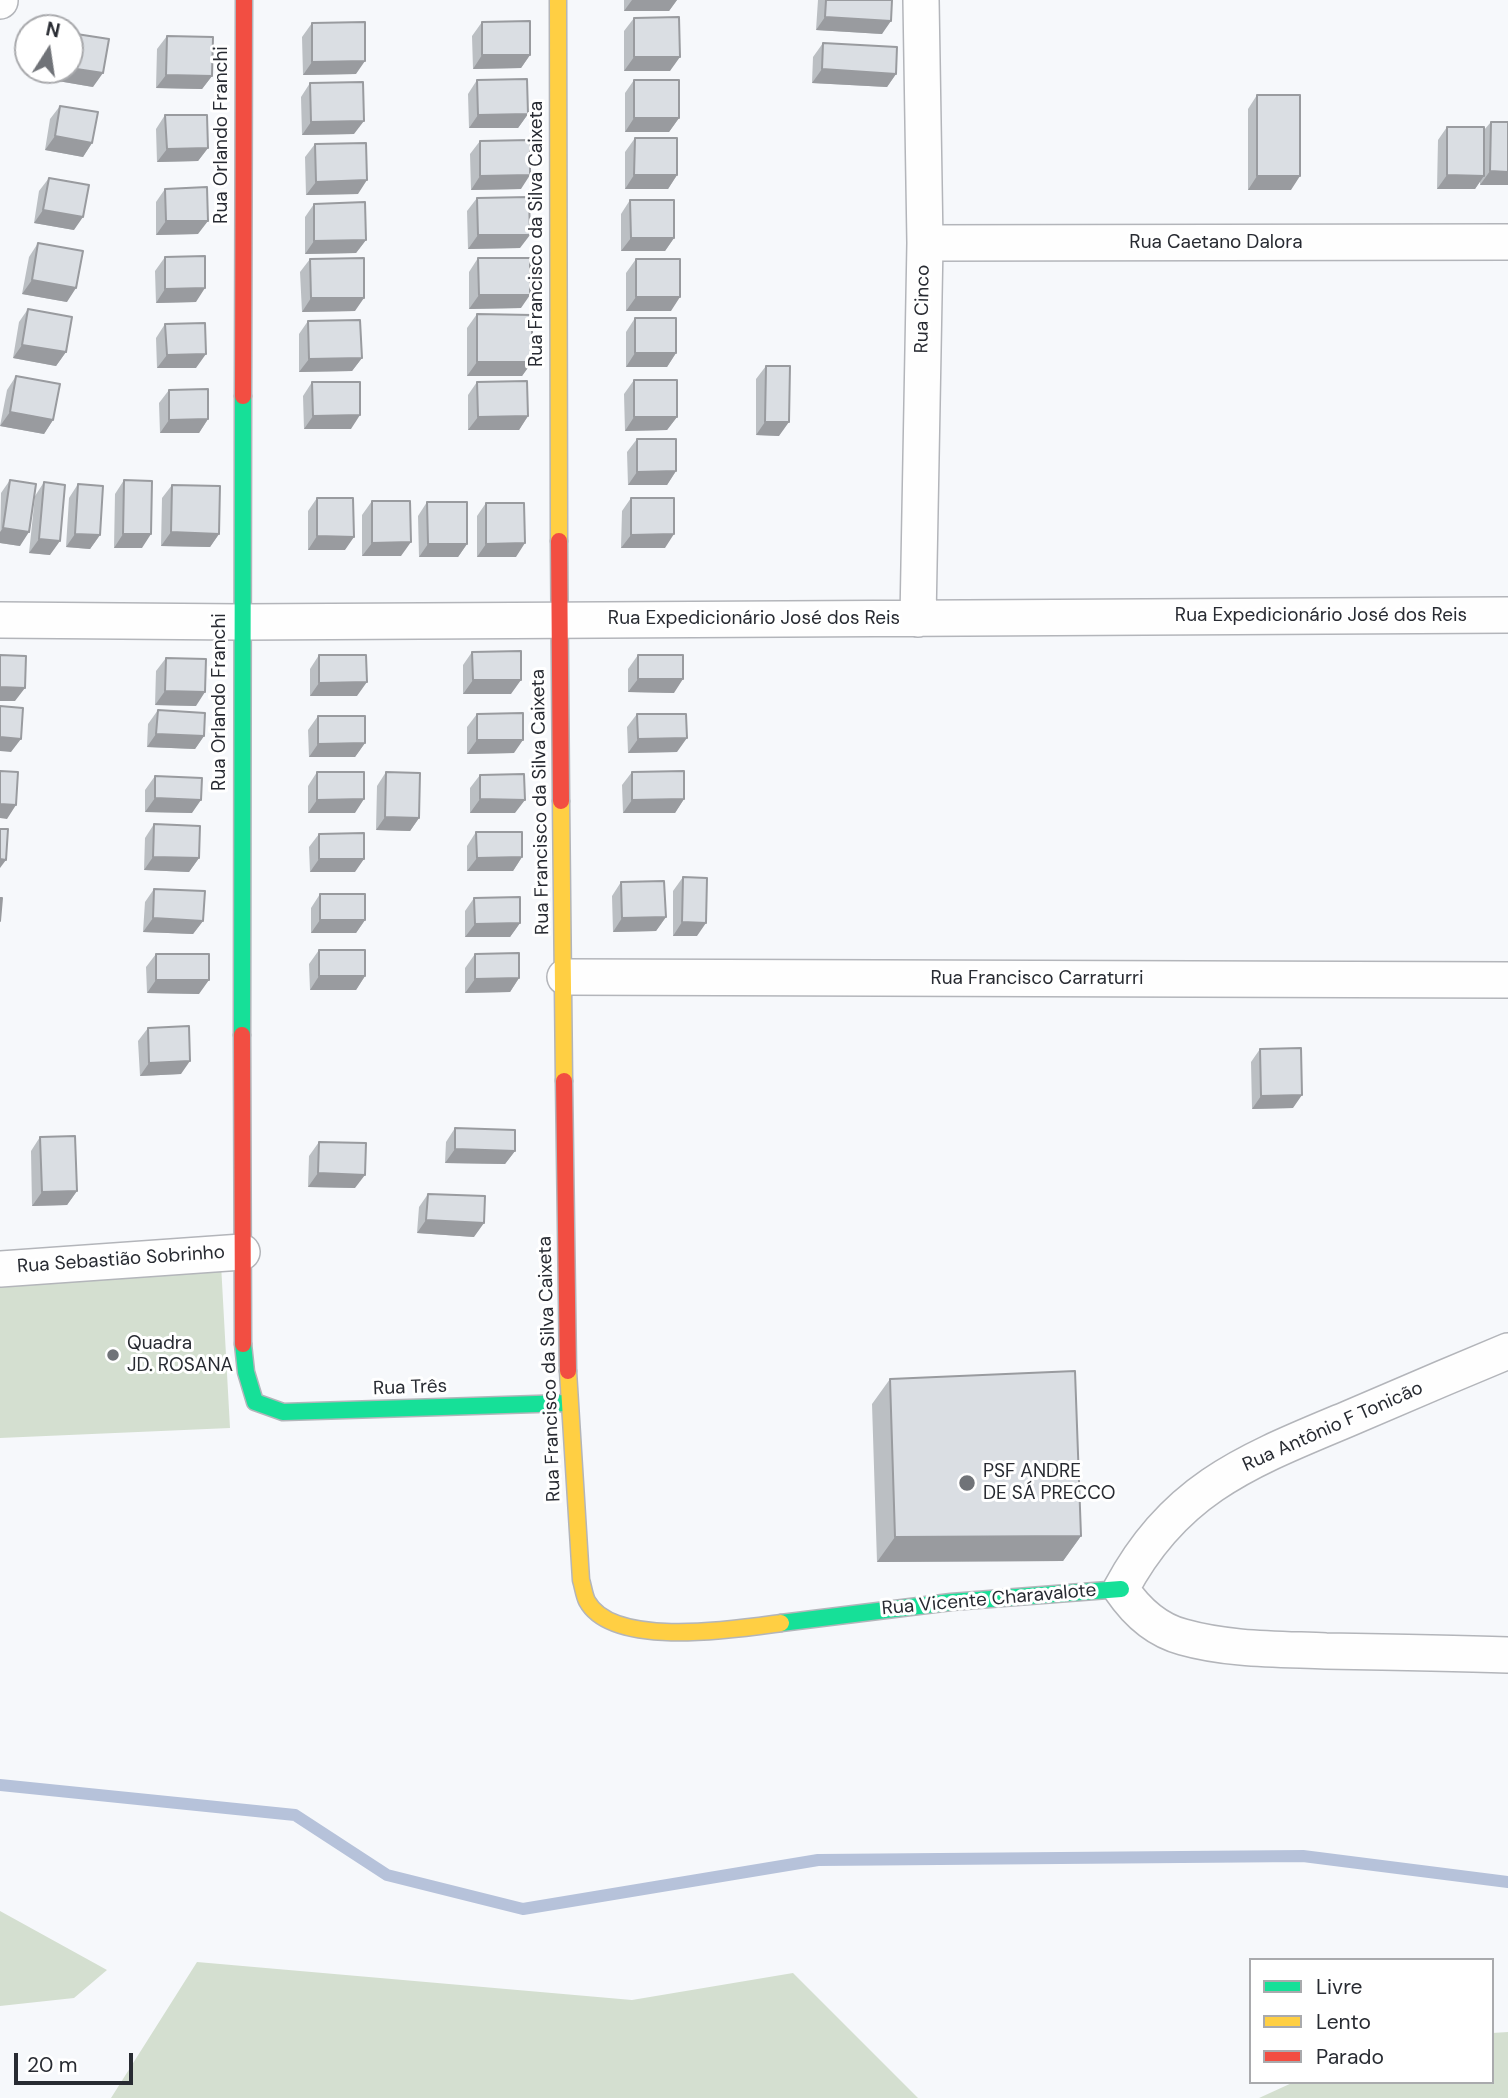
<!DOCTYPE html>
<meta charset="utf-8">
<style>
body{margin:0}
#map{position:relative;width:1508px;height:2098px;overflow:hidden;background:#f6f8fb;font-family:"DM Sans",sans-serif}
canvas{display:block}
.legend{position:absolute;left:1249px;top:1958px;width:245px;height:126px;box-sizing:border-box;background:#fff;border:2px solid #a9aaad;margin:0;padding:9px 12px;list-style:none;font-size:21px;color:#282b32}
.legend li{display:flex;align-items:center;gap:14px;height:35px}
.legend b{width:35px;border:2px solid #a9aaad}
.north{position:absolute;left:14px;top:14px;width:70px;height:70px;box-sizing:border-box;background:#fff;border:2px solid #a9aaad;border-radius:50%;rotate:12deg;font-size:19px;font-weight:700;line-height:28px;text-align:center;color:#282b32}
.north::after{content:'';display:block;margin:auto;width:24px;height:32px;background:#707378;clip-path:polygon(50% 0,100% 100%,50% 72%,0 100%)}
.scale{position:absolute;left:14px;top:2053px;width:119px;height:32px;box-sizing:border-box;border:4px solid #282b32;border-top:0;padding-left:9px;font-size:21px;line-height:24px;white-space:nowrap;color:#282b32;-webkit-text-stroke:5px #fff;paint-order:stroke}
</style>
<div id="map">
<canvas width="1508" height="2098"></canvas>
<ul class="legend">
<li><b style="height:9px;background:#16e098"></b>Livre</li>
<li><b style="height:9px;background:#ffcf43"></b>Lento</li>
<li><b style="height:9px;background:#f24e42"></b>Parado</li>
</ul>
<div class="north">N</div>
<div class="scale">20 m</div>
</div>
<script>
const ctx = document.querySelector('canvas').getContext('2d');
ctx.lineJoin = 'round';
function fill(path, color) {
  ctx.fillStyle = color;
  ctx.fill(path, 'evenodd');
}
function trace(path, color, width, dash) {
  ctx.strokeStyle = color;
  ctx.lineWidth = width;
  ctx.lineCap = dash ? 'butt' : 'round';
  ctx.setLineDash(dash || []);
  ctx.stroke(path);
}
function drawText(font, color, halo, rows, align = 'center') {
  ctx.font = font + ' "DM Sans",sans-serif';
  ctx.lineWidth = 6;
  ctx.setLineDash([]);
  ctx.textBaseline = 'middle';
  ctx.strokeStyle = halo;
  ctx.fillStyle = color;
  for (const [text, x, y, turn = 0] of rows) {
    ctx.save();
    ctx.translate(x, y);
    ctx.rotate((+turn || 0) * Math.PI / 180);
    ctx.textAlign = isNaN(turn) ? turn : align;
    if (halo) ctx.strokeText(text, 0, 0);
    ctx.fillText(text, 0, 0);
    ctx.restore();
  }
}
fill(new Path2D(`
 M221 1264 230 1428 0 1438V1283Z
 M0 1911 107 1970 74 1998 0 2006Z
 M197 1962 632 2000 793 1973 918 2098H111Z
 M1508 2032V2098H1259L1294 2082H1492V2033Z`), '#d4dfd0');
trace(new Path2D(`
 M0 1785 295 1815 387 1875 523 1909 818 1860 1303 1856 1508 1882`), '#b6c2da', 12);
const street = new Path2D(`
 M0 1V0
 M925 243 1508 242
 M918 619 925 243 921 0
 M0 620 241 622 1508 615
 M565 977 1508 980
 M0 1269 242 1252
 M1508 1351C1455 1373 1403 1395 1350 1418 1250 1460 1175 1487 1121 1589 1136 1611 1156 1630 1183 1637 1229 1650 1279 1649 1326 1651 1387 1652 1447 1653 1508 1655`);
const fast = new Path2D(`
 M242 1035 243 396
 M243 1344 246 1372 255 1402 283 1412 568 1403
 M781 1623 951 1602 1121 1589`);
const slow = new Path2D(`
 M558 0 559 541
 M561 801 564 1081
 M568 1371 581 1580C583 1586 584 1595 587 1601 613 1649 737 1629 781 1623`);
const jam = new Path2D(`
 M243 396 244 0
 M559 541 561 801
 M242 1035 243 1344
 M564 1081 568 1371`);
trace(street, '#b3b5ba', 38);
trace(fast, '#b3b5ba', 19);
trace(slow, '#b3b5ba', 19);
trace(jam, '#b3b5ba', 19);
trace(street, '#fefefe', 35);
trace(fast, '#16e098', 16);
trace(slow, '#ffcf43', 16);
trace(jam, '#f24e42', 16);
fill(new Path2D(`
 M624 0H677L669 11H624Z
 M818 0H892L882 34 816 30Z
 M634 18 670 71H624V31Z
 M482 22 530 55 521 68 473 69 472 36Z
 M312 23 356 74 303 75 302 37Z
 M167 36 212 76 202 89 156 88 157 49Z
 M823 43 896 74 887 87 812 83 813 57Z
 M53 70H70L93 87 52 80Z
 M477 80 528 114 518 128H469L468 94Z
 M634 80 679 118 669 132H625V93Z
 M310 83 354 134 302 135 301 97Z
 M1257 95 1291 190H1248V109Z
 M60 106 92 143 83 157 45 150 50 119Z
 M165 115 208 148 198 161 157 162 156 129Z
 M1491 122 1508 185H1480V181L1475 189H1437L1438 140 1447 127 1484 130Z
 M635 138 677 175 668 189H625V152Z
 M480 141 521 189 471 190 470 154Z
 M315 144 358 194 306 195 305 157Z
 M49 178 74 230 34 223 39 191Z
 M165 189 198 234 156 235V202Z
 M477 198 520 248 468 249 467 211Z
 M630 200 674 238 665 251H621V214Z
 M314 204 366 240 356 253 305 254V217Z
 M38 243 67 302 22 294 29 257Z
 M165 257 196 302 156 303 155 271Z
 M478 258 521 308 469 309V272Z
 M310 259 355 311 302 312 300 272Z
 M636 259 671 311H626V273Z
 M28 309 66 352 56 366 13 358 19 322Z
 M477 314 532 362 522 376H467V328Z
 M635 318 676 353 667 367H626V332Z
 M308 321 362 358 352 371 299 372V334Z
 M165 324 196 368H157L156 338Z
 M766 366 779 436 756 435V379Z
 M16 376 53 420 44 434 0 426 7 390Z
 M634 380 677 417 667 430 625 431 624 394Z
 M312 382 351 429H304L303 396Z
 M477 382 528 416 519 430H468V395Z
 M169 390 208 419 199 433H160L159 403Z
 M637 439 676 471 667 485H628L627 452Z
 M10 480 20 546 0 543 1 493Z
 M124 480 142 548H114L115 494Z
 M44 482 50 555 29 553 35 496Z
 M78 484 100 535 90 549 66 547 69 498Z
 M172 485 219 534 210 547 161 546 162 498Z
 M317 498 345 550H308V511Z
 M631 498 665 548H621L622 511Z
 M372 501 401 556H362V515Z
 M427 502 467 544 458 557H419L418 516Z
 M486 503 516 557H477V516Z
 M472 652 511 694H463V665Z
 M319 655 357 696H310V669Z
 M638 655 674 693 628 692V669Z
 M166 658 196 706 155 705 156 671Z
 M158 710 204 736 195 749 147 747 148 724Z
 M477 714 514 753 467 754V727Z
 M637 714 677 752 628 753 627 727Z
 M318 716 365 743 355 757H309L308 730Z
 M317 772 355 813H308V786Z
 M386 772 419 818 410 831 376 830 377 786Z
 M632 772 684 799 675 813H623L622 785Z
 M480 775 515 813H470V788Z
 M155 776 192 813 145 812V790Z
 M154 824 199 858 189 872 144 870 145 838Z
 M476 832 522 857 513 871H467V846Z
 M319 834 355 872H310L309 847Z
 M683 877 697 936H673V891Z
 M621 882 666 917 656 931 613 932 612 896Z
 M154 889 203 921 193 934 143 932 145 902Z
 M320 894 365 920 356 933H311V908Z
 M474 898 520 923 510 937H465V911Z
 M319 950 365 976 356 990H310L309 964Z
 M156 954 199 994 147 993 146 967Z
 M475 954 519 978 510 992 465 993V968Z
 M148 1028 181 1074 140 1076 138 1041Z
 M1260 1049 1293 1108 1252 1109 1251 1062Z
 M455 1128 515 1151 505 1164 445 1163 446 1142Z
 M40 1137 77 1191 67 1205 32 1206 31 1151Z
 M319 1142 355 1188 308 1187 309 1156Z
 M428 1194 474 1237 417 1233 419 1207Z
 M890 1379 1081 1536 1063 1561 877 1562 872 1404Z`), '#bbbfc3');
fill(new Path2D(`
 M632 0H677L669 11H624Z
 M825 17 891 21 882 34 816 30Z
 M482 55H530L521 68 473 69Z
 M634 57H680L670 71H624Z
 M365 61 356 74 303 75 312 62Z
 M70 68 103 73 93 87 52 80 59 70H70Z
 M822 69 896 74 887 87 812 83Z
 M166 75 212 76 202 89 156 88Z
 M528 114 518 128H469L478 115Z
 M634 118H679L669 132H625Z
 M364 121 354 134 302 135 311 122Z
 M55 136 92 143 83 157 45 150Z
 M208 148 198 161 157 162 167 149Z
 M1490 171 1508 172V185H1480Z
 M530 175 521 189 471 190 480 176Z
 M634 175H677L668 189H625Z
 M1447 175 1484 176 1475 189H1437Z
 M1257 176H1300L1291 190H1248Z
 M367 180 358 194 306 195 316 182Z
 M43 210 83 217 74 230 34 223Z
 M166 221H208L198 234 156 235Z
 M478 235H530L520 248 468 249Z
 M631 238H674L665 251H621Z
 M366 240 356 253 305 254 314 241Z
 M32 280 76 288 67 302 22 294Z
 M205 288 196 302 156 303 165 289Z
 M479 295H530L521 308 469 309Z
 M636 297H680L671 311H626Z
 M311 298H364L355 311 302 312Z
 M22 345 66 352 56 366 13 358Z
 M635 353H676L667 367H626Z
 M206 354 196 368H157L167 355Z
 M362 358 352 371 299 372 309 359Z
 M477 362H532L522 376H467Z
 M10 412 53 420 44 434 0 426Z
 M360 415 351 429H304L313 416Z
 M528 416 519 430H468L478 417Z
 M634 417H677L667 430 625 431Z
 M208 419 199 433H160L169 420Z
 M765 422H789L779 436 756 435Z
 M676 471 667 485H628L637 472Z
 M3 528 29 532 20 546 0 543V532Z
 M171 532 219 534 210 547 161 546Z
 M75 534 100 535 90 549 66 547Z
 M123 534H151L142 548H114Z
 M674 534 665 548H621L631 535Z
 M317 536 354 537 345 550H308Z
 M39 539 60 541 50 555 29 553Z
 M411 542 401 556H362L372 543Z
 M525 543 516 557H477L486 544Z
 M428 544H467L458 557H419Z
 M638 679H683L674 693 628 692Z
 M473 680H521L511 694H463Z
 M367 682 357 696H310L319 683Z
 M0 687 25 688 15 701H0Z
 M165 691 205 692 196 706 155 705Z
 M156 734 204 736 195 749 147 747Z
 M0 737 21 739 11 752 0 751Z
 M687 738 677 752 628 753 638 739Z
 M477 740H523L514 753 467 754Z
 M365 743 355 757H309L318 744Z
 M155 798 201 800 192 813 145 812Z
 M364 799 355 813H308L317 800Z
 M480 799 525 800 515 813H470Z
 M684 799 675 813H623L632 800Z
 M0 804 16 805 7 819 0 818Z
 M385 817 419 818 410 831 376 830Z
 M153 857 199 858 189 872 144 870Z
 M522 857 513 871H467L477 858Z
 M0 859 6 860 0 868Z
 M319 859H364L355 872H310Z
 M666 917 656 931 613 932 622 918Z
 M153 918 203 921 193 934 143 932Z
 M320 920H365L356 933H311Z
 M682 922 706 923 697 936H673Z
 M520 923 510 937H465L475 924Z
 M319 976H365L356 990H310Z
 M519 978 510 992 465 993 475 979Z
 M156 980H209L199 994 147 993Z
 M190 1061 181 1074 140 1076 149 1063Z
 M1302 1095 1293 1108 1252 1109 1261 1096Z
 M455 1149 515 1151 505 1164 445 1163Z
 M318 1173 365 1175 355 1188 308 1187Z
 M77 1191 67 1205 32 1206 42 1192Z
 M426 1220 484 1223 474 1237 417 1233Z
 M1081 1536 1063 1561 877 1562 895 1537Z`), '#999b9f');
const building = new Path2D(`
 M826 0H892L891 21 825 17Z
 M679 17 680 57H634V18Z
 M530 21V55H482V22Z
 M365 22V61L312 62V23Z
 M70 33 109 39 103 73 70 68Z
 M167 36 213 37 212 76 166 75Z
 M823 43 897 47 896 74 822 69Z
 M527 79 528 114 478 115 477 80Z
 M634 80H679V118H634Z
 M363 82 364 121 311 122 310 83Z
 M1257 95H1300V176H1257Z
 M60 106 98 112 92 143 55 136Z
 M165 115H207L208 148 167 149Z
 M1491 122H1508V172L1490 171Z
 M1447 127H1484V176L1447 175Z
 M635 138H677V175H634Z
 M530 140V175L480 176V141Z
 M366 143 367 180 316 182 315 144Z
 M49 178 89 185 83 217 43 210Z
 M207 187 208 221H166L165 189Z
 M529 197 530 235H478L477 198Z
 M630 200H674V238H631Z
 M365 202 366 240 314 241V204Z
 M38 243 83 251 76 288 32 280Z
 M205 256V288L165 289V257Z
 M364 258V298H311L310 259Z
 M478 258H530V295H479Z
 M636 259H680V297H636Z
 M28 309 72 317 66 352 22 345Z
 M477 314 532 315V362H477Z
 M635 318H676V353H635Z
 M360 320 362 358 309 359 308 321Z
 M205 323 206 354 167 355 165 324Z
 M766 366H790L789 422H765Z
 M16 376 60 384 53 420 10 412Z
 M634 380H677V417H634Z
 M527 381 528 416 478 417 477 382Z
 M312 382H360V415L313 416Z
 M208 389V419L169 420V390Z
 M637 439H676V471L637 472Z
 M10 480 36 484 29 532 3 528Z
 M124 480 152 481 151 534H123Z
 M44 482 65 485 60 541 39 539Z
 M78 484 103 486 100 535 75 534Z
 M172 485 220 486 219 534 171 532Z
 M317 498H353L354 537 317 536Z
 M631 498H674V534L631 535Z
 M372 501H410L411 542 372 543Z
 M427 502H467V544H428Z
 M486 503H524L525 543 486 544Z
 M521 651V680H473L472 652Z
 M0 655 26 656 25 688 0 687Z
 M319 655H366L367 682 319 683Z
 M638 655H683V679H638Z
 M166 658 206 659 205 692 165 691Z
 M0 706 23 708 21 739 0 737Z
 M158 710 205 713 204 736 156 734Z
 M523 713V740H477V714Z
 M637 714H686L687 738 638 739Z
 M318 716H365V743L318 744Z
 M0 771 18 772 16 805 0 804Z
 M684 771V799L632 800V772Z
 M317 772H364V799L317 800Z
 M386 772 420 773 419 818 385 817Z
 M524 774 525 800 480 799V775Z
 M155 776 202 778 201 800 155 798Z
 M154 824 200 826 199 858 153 857Z
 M0 829H8L6 860 0 859Z
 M476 832H522V857L477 858Z
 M364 833V859H319V834Z
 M683 877 707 878 706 923 682 922Z
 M664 881 666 917 622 918 621 882Z
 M154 889 205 891 203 921 153 918Z
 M320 894H365V920H320Z
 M520 897V923L475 924 474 898Z
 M0 898H2L0 921Z
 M319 950H365V976H319Z
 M519 953V978L475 979V954Z
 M156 954H209V980H156Z
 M189 1026 190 1061 149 1063 148 1028Z
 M1301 1048 1302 1095 1261 1096 1260 1049Z
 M455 1128 515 1130V1151L455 1149Z
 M75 1136 77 1191 42 1192 40 1137Z
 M319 1142 366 1143 365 1175 318 1173Z
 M428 1194 485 1196 484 1223 426 1220Z
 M1075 1371 1081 1536 895 1537 890 1379Z`);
fill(building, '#dadee3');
trace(building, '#999b9f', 2);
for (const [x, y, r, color] of [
 [113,1355,7,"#707378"],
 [967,1483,9,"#707378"]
]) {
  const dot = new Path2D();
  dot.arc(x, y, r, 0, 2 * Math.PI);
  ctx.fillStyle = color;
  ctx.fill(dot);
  trace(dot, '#fff', 2.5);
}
drawText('19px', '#282b32', '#fff', [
 ["Rua Orlando Franchi",222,135,-90],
 ["Rua Francisco da Silva Caixeta",537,234,-90],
 ["Rua Caetano Dalora",1216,243],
 ["Rua Cinco",923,309,-89],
 ["Rua Expedicionário José dos Reis",1321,616],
 ["Rua Expedicionário José dos Reis",754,619],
 ["Rua Orlando Franchi",220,702,-90],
 ["Rua Francisco da Silva Caixeta",541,802,-91],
 ["Rua Francisco Carraturri",1037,979],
 ["Rua Sebastião Sobrinho",121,1260,-4],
 ["Rua Francisco da Silva Caixeta",550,1369,-92],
 ["Rua Três",410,1388,-2],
 ["Rua Antônio F Tonicão",1333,1427,-24],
 ["Rua Vicente Charavalote",989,1600,-5]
]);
drawText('19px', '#282b32', '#fff', [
 ["Quadra",127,1344],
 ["JD. ROSANA",127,1366],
 ["PSF ANDRE",983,1472],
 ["DE SÁ PRECCO",983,1494]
], 'left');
</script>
